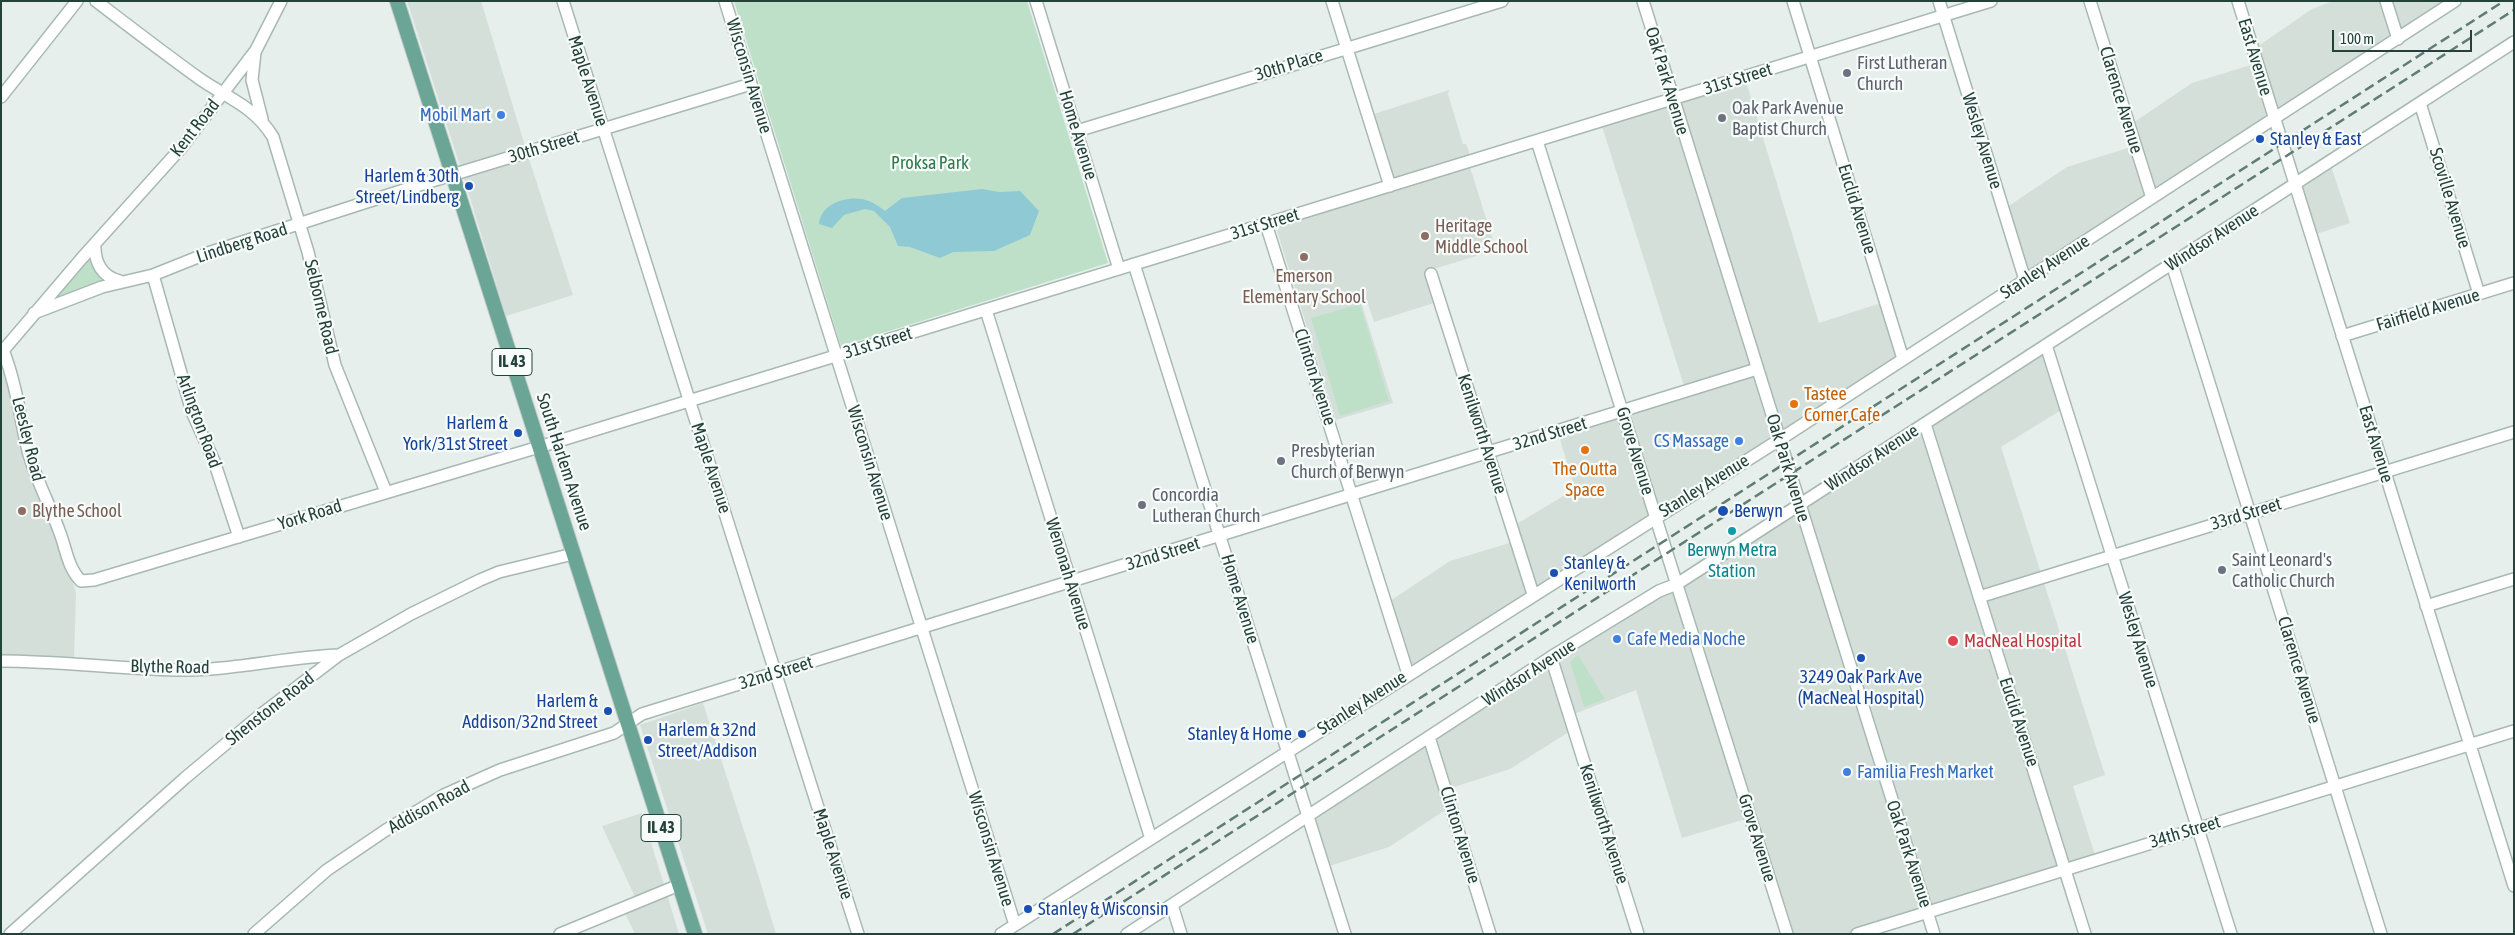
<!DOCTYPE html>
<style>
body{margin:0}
#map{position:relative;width:2515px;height:935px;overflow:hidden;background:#e6efeb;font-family:"Asap Condensed",sans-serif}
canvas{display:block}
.frame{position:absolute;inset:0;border:2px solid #24423a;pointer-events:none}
.scale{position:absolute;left:2332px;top:30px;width:140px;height:22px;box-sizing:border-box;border:2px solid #24423a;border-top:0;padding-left:6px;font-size:15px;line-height:18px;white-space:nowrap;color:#24423a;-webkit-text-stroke:4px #f7fbf9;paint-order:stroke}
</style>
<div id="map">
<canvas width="2515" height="935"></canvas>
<div class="frame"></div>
<div class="scale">100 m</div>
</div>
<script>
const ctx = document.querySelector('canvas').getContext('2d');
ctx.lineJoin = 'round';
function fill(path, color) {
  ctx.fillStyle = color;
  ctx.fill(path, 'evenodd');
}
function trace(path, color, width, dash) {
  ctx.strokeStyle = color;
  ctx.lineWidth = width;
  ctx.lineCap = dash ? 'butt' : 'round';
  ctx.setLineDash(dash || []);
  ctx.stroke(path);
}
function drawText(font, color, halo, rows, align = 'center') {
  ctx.font = font + ' "Asap Condensed",sans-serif';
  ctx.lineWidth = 4.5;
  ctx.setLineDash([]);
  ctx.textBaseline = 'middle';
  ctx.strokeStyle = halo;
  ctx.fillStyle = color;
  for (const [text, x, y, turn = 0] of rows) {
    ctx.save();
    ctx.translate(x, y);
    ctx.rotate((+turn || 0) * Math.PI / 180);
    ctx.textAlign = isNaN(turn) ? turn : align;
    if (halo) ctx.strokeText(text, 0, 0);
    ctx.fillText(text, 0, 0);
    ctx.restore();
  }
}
fill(new Path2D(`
 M407 1H481L525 146 460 166Z
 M2333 1H2451L2152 194 2130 125 2192 83 2254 64 2251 51 2312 9Z
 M1745 78 1819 323 1881 303 1899 358 1780 437 1759 370 1685 389 1601 123Z
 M1449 90 1448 94 1463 144H1466L1470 155 1469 164 1496 250 1427 271 1425 275 1434 303 1374 322 1367 301 1361 302 1393 403 1336 420 1277 231 1282 225 1396 190 1371 115Z
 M2134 146 2149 195 2025 277 2004 209 2067 167Z
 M528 156 573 295 506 316 463 175Z
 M2330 163 2350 223 2313 235 2297 184Z
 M2044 349 2063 409 2001 447 2105 775 2073 786 2096 858 1851 934H1789L1679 585Z
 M1 371 8 376 32 482 65 558 76 593 74 658 1 657Z
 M1756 371 1777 438 1657 514 1625 412Z
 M1622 413 1654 516 1535 591 1515 525 1575 489 1558 433Z
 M1516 541 1531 593 1412 668 1390 601 1450 561Z
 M1676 586 1749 818 1682 838 1636 690 1569 716 1572 730 1510 769 1448 789 1453 805 1389 847 1326 867 1310 818Z
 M703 703 756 868 776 934H708L640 725Z
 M642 813 679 934H635L621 905 636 899 602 826Z`), '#d4dfda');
fill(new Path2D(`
 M734 1H1027L1108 263 841 346Z
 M88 259 101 277 102 281 55 298Z
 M1360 304 1389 401 1340 416 1311 318Z
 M1578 655 1605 699 1584 707 1570 662Z`), '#bfe0c8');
fill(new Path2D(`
 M982 189 999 192 1020 191 1039 211 1030 235 994 251 953 252 940 258 910 247 898 246 890 227 874 211 865 209 844 215 832 228 819 224C821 202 851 194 869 201 874 203 880 207 885 211L902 198Z`), '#8ec9d4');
const minor = new Path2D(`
 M96 1C130 27 165 54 200 79 229 99 254 106 273 137L308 252 335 365 386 492
 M563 1 858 934
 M725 1 1015 925
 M1036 1 1119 269
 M1332 1 1390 186
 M1643 1 1934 934
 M1793 1 1903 359
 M1939 1 2025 280
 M2090 1 2152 198
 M2238 1 2514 886
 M2386 1 2398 39
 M255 52 252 80 262 119
 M1 97 77 1
 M2420 103 2479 294
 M1077 131 1502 1
 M1537 141 1787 934
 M1266 224 1408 674
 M95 244C94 262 102 277 120 281
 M1134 264 1345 934
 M2172 264 2381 934
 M1431 274 1533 594
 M153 275 192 412 214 461 239 537
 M986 310 1151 839
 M34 313 102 287 153 275 208 253 432 181 751 84
 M2342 336 2514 283
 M2046 345 2231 934
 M3 350C16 383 20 417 28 451 36 480 50 505 60 533 66 549 68 568 81 581L94 580 539 447 1991 1
 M1 353 82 258 181 148 256 50 281 1
 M1925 424 2085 934
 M1979 597 2514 432
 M2426 606 2514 579
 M1551 657 1638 934
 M1 661C60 661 118 669 176 670 231 671 285 657 339 655
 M1429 737 1490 934
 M1172 905 1181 934
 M10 934 185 778 259 716 339 655 411 614 480 580 499 572 573 554
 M254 934 327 870 386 830 444 795 500 770 614 733 642 714 1757 369
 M560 934 679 885
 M1001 934 1779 440 2455 1
 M1127 934 1551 657 1659 591 1677 584 2514 42
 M1857 934 2514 731`);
const major = new Path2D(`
 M397 1 695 934`);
trace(minor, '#a8b8b2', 14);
trace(major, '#c2cac8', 16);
trace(minor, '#fff', 11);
trace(major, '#6aa596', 14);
trace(new Path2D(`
 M1053 934 2504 1
 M1073 934 2514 10`), '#5f7d75', 2.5, [10, 5]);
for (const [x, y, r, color] of [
 [1847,73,5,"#6b7280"],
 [501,115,5,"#3f7fe0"],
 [1722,118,5,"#6b7280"],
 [2260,139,5,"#1a4fb4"],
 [469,186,5,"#1a4fb4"],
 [1425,236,5,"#8d6e63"],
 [1304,257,5,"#8d6e63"],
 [1794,404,5,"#e8710a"],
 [518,433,5,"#1a4fb4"],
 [1739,441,5,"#3f7fe0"],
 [1585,450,5,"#e8710a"],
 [1281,461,5,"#6b7280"],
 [1142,505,5,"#6b7280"],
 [22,511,5,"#8d6e63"],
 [1723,511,6,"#1a4fb4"],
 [1732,531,5,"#0f9aa8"],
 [2222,570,5,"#6b7280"],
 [1554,573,5,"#1a4fb4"],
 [1617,639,5,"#3f7fe0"],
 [1953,641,6,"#e0444e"],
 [1861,658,5,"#1a4fb4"],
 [608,711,5,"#1a4fb4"],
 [1302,734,5,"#1a4fb4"],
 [648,740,5,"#1a4fb4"],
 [1847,772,5,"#3f7fe0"],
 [1028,909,5,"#1a4fb4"]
]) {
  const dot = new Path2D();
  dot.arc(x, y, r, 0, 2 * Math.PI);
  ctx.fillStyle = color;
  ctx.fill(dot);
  trace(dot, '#f7fbf9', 2);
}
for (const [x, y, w] of [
 [512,362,40],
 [661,828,40]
]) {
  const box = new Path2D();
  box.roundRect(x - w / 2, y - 13.5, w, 27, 4);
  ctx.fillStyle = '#f7fbf9';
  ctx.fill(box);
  trace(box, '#24423a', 1);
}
drawText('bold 16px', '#24423a', null, [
 ["IL 43",512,362],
 ["IL 43",661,828]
]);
drawText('18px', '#24423a', '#f7fbf9', [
 ["East Avenue",2255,57,73],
 ["30th Place",1289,65,-17],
 ["Wisconsin Avenue",749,76,73],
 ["31st Street",1738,79,-17],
 ["Maple Avenue",588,81,72],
 ["Oak Park Avenue",1667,81,73],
 ["Clarence Avenue",2121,100,73],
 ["Kent Road",195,128,-52],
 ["Home Avenue",1078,135,73],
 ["Wesley Avenue",1982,141,73],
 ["30th Street",544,147,-17],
 ["Scoville Avenue",2450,198,73],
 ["Euclid Avenue",1857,209,73],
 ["31st Street",1265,224,-17],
 ["Windsor Avenue",2212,238,-33],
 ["Lindberg Road",242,243,-18],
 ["Stanley Avenue",2045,267,-33],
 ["Selborne Road",321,307,77],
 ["Fairfield Avenue",2428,310,-17],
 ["31st Street",878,343,-17],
 ["Clinton Avenue",1315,377,72],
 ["Arlington Road",199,421,70],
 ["Kenilworth Avenue",1482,434,72],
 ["32nd Street",1550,434,-17],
 ["Leesley Road",28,439,76],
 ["East Avenue",2376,444,73],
 ["Grove Avenue",1635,451,73],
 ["Windsor Avenue",1872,458,-33],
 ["South Harlem Avenue",564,462,72],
 ["Wisconsin Avenue",870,463,73],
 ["Maple Avenue",711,468,72],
 ["Oak Park Avenue",1788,468,73],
 ["Stanley Avenue",1704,486,-32],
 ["33rd Street",2246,514,-17],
 ["York Road",310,515,-17],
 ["32nd Street",1163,554,-17],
 ["Wenonah Avenue",1068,574,73],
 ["Home Avenue",1240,599,73],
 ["Wesley Avenue",2138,640,73],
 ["Blythe Road",170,667,1],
 ["Clarence Avenue",2299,670,73],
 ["32nd Street",776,673,-17],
 ["Windsor Avenue",1529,673,-33],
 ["Stanley Avenue",1362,703,-33],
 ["Shenstone Road",270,709,-38],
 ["Euclid Avenue",2019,722,72],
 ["Addison Road",429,807,-29],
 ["Kenilworth Avenue",1604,824,72],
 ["34th Street",2185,832,-17],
 ["Clinton Avenue",1460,835,73],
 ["Grove Avenue",1757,838,73],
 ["Wisconsin Avenue",991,849,73],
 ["Maple Avenue",833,854,72],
 ["Oak Park Avenue",1909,854,72]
]);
drawText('18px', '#5b616d', '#f7fbf9', [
 ["First Lutheran",1857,63],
 ["Church",1857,84],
 ["Oak Park Avenue",1732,108],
 ["Baptist Church",1732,129],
 ["Presbyterian",1291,451],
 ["Church of Berwyn",1291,472],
 ["Concordia",1152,495],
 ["Lutheran Church",1152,516],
 ["Saint Leonard's",2232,560],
 ["Catholic Church",2232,581]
], 'left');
drawText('18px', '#366cbe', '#f7fbf9', [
 ["Mobil Mart",491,115],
 ["CS Massage",1729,441],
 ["Cafe Media Noche",1627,639,"left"],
 ["Familia Fresh Market",1857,772,"left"]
], 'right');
drawText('18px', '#164399', '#f7fbf9', [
 ["Stanley & East",2270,139],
 ["Harlem & 30th",459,176,"right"],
 ["Street/Lindberg",459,197,"right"],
 ["Harlem &",508,423,"right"],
 ["York/31st Street",508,444,"right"],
 ["Berwyn",1734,511],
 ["Stanley &",1564,563],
 ["Kenilworth",1564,584],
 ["3249 Oak Park Ave",1861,677,"center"],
 ["(MacNeal Hospital)",1861,698,"center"],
 ["Harlem &",598,701,"right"],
 ["Addison/32nd Street",598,722,"right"],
 ["Harlem & 32nd",658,730],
 ["Street/Addison",658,751],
 ["Stanley & Home",1292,734,"right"],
 ["Stanley & Wisconsin",1038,909]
], 'left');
drawText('18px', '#2d7a4b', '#f7fbf9', [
 ["Proksa Park",930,163]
]);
drawText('18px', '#785e54', '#f7fbf9', [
 ["Heritage",1435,226],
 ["Middle School",1435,247],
 ["Emerson",1304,276,"center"],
 ["Elementary School",1304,297,"center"],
 ["Blythe School",32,511]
], 'left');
drawText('18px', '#c56008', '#f7fbf9', [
 ["Tastee",1804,394],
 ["Corner Cafe",1804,415],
 ["The Outta",1585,469,"center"],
 ["Space",1585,490,"center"]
], 'left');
drawText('18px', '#0d838f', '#f7fbf9', [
 ["Berwyn Metra",1732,550],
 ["Station",1732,571]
]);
drawText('18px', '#be3a42', '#f7fbf9', [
 ["MacNeal Hospital",1964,641]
], 'left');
</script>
